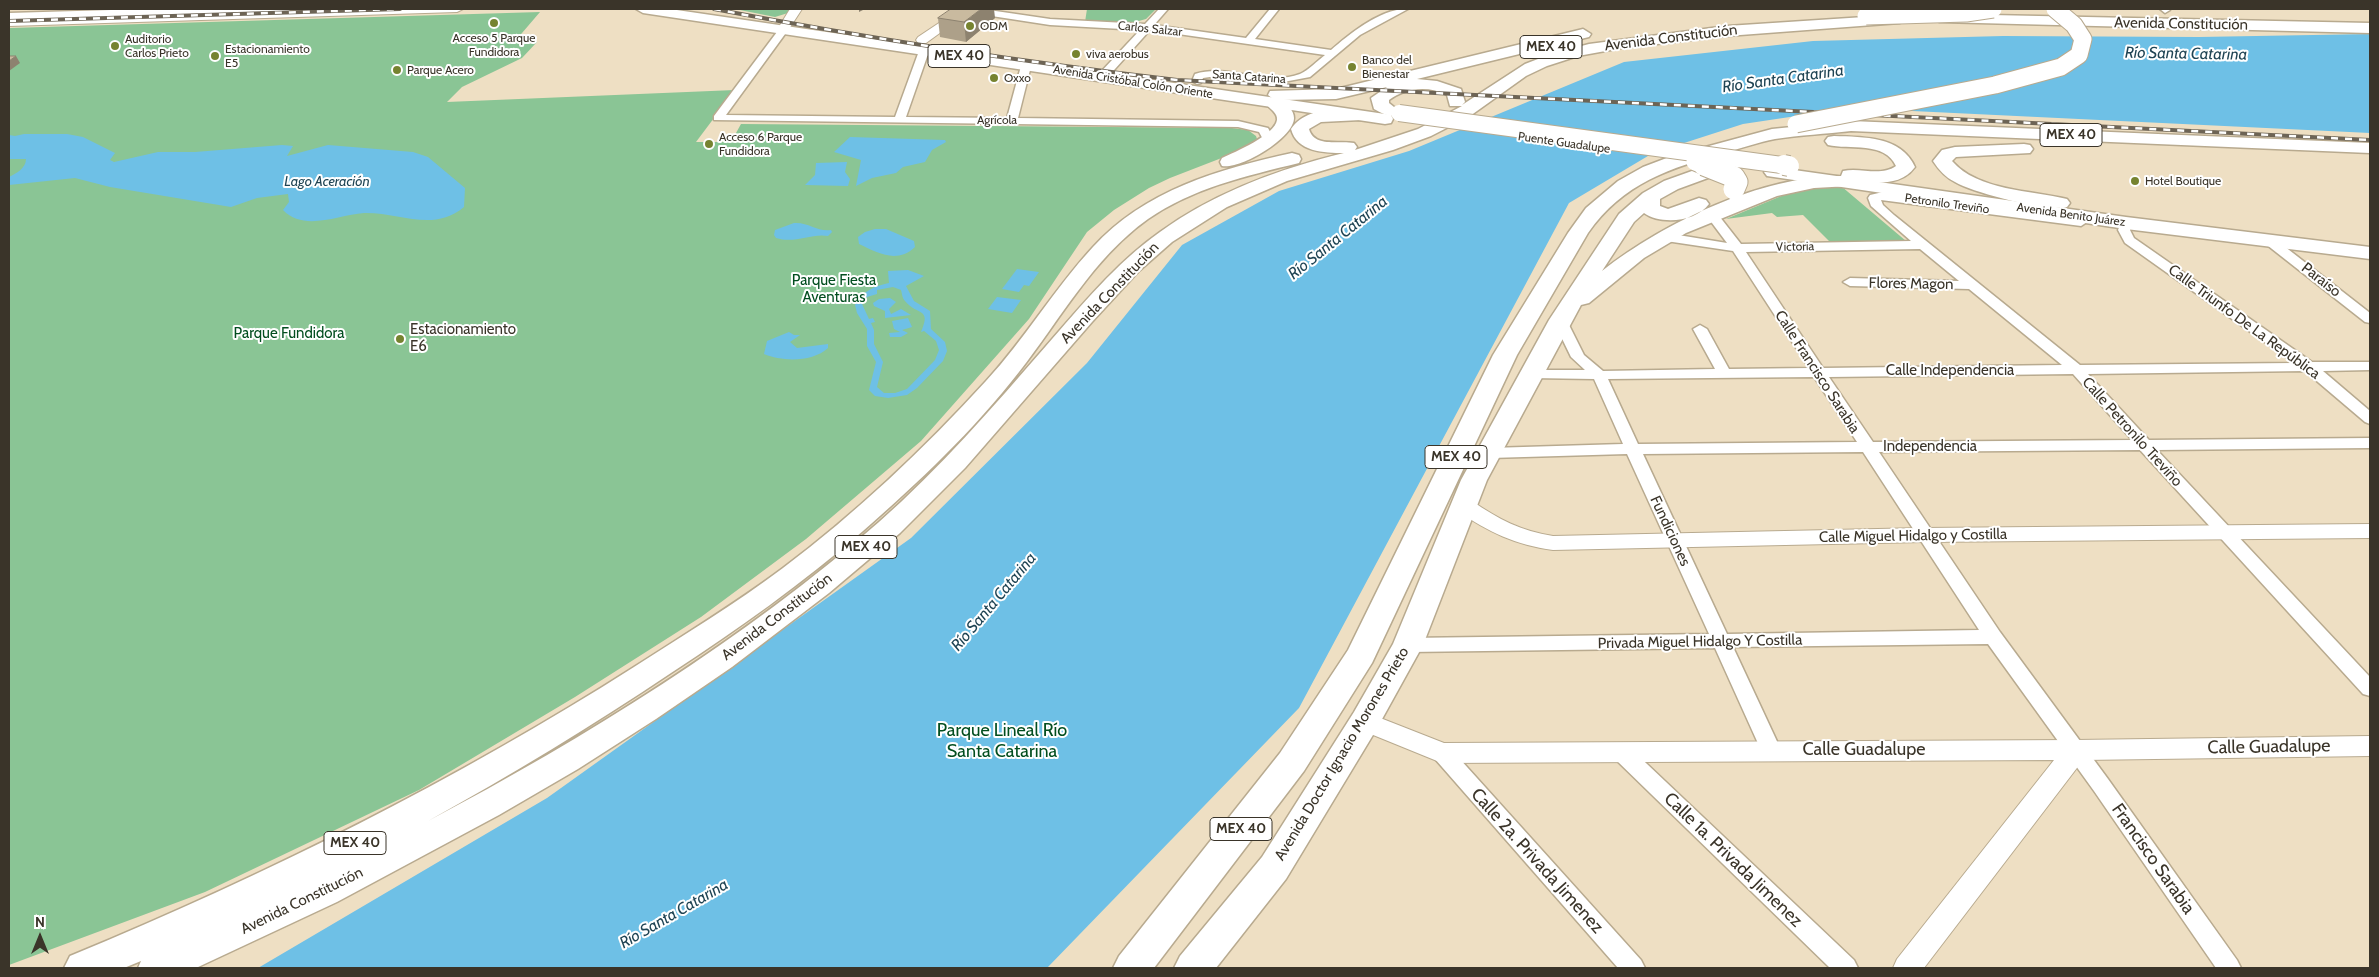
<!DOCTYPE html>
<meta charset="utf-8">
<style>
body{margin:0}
#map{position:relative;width:2379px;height:977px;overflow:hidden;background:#eedfc3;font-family:Cabin,sans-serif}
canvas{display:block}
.frame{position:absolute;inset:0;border:10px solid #3a3429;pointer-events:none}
.north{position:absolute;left:15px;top:912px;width:50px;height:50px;-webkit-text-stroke:4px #fff;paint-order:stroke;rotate:0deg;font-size:14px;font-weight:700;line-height:20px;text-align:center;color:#3a3429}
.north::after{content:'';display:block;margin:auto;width:18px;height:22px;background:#3a3429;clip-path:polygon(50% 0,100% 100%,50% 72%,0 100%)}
</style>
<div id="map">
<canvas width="2379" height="977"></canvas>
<div class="frame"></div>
<div class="north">N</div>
</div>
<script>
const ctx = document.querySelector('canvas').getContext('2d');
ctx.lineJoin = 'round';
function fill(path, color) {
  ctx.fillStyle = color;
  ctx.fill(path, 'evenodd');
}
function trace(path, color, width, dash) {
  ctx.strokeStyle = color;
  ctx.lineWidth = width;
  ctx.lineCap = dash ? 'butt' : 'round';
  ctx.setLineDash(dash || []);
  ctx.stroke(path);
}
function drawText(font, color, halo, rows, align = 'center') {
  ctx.font = font + ' Cabin,sans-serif';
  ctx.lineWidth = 4;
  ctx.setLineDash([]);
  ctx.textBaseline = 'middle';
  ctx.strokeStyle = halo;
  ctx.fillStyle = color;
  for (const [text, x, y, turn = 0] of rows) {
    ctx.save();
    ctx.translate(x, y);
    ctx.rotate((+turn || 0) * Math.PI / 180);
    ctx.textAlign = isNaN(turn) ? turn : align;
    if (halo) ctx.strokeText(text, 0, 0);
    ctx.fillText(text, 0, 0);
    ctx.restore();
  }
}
fill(new Path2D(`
 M735 9H791L788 13 775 17Z
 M1087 9H1156L1146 19 1135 22H1085Z
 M540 12 516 40 537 42 522 58 462 87 447 102 735 90 696 142H731L741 124 1232 128 1248 130 1256 136 1257 139 1250 147 1170 178 1149 188 1114 210 1087 232 1029 319 921 441 806 539 701 617 575 697 419 790 205 892 9 965V28Z
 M1841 186 1906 241H1829L1803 215 1777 217 1772 213 1726 219 1791 192 1810 187Z`), '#8ac595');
fill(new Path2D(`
 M2370 34V133L1850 108 1743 124 1653 153 1569 203 1299 708 1047 968H258L547 798 911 538 1087 363 1182 245 1279 191 1409 151 1624 62 1813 41 2003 36 2199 37Z
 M24 134H67L83 137 115 153 110 160 114 162 158 152H195L282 145 293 146 287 156 328 145 413 152 428 157 465 188 464 207C433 233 399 212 364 213 338 215 304 232 283 210L289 202 288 194 257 198 231 207 110 187 75 178 9 185V177C17 173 26 168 26 159H9V135L15 136Z
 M850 137 945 140 946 142 932 150 925 162 903 167 896 173 872 178 856 186 861 160 834 152Z
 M847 162 845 172 850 179 848 186 805 185 815 175 816 163Z
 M794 223C809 222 817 232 831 230L832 232 828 236C811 233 795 244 776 238L774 235 775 230Z
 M875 229H886L914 241 915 247C897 264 878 253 859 244L858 237 865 232Z
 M1017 269 1039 272 1029 286 1024 285 1019 292 1002 289Z
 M908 270 924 276 906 286 914 301 930 311 931 329 945 342 947 351 943 361 917 388 907 395 888 398 875 396 869 390 876 362 867 346V329L857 313 855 305C862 291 875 286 889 283L888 271ZM893 287 901 290C902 293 902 298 905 301 917 316 932 307 921 332L924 331 936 341 939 350 935 360 907 389 895 393H884L877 387 883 362 874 344V330L871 323 875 322 873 318 869 319 862 304 867 297 877 294V290Z
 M997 297 1021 300 1012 313 988 309Z
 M890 298 896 302 889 309 891 314 901 309 911 315 885 318V311L874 306 873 303 879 299Z
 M908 318 912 327 902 330 908 333 901 337H890L889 333 900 332 894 329 892 321Z
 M789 332 794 335H800L790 342 797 348 828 344V348C813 362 783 362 764 354L767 341Z`), '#6ec0e6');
const minor = new Path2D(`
 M968 9H982L1050 19 1145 24 1159 9H1168L1154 25 1246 38 1270 9H1279L1255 39 1331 50C1349 34 1383 7 1408 9L1360 35 1310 77 1278 83 1210 77 1203 78 1201 83 1197 84 1192 81 1195 74C1229 63 1266 87 1300 74 1309 70 1317 61 1325 55L1150 30 1106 79 1102 80 1097 77 1098 75 1140 30 1050 25 972 13 969 12Z
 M2160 9H2169L2170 10 2165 13Z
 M783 27 788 30 726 115 895 117 919 51 924 48 929 51 906 117 1007 118 1021 66 1026 63 1031 66 1018 118 1238 121 1268 128 1275 141 1273 143H1265L1259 132 1238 127 714 120V116L780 28Z
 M1883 192 2085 219 2087 222 2081 226 1881 200 1883 205 1894 215 2080 365 2294 363 2125 243 2118 230 2122 220 2126 219 2132 223 2130 230 2134 238 2312 362H2370V370L2323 371 2370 411V424L2365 422 2305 371 2088 374 2149 440 2370 438V448L2157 450 2370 677V696L2363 694 2140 450 1879 452 2000 632 2108 779 2237 960 2241 968H2216L2094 791 1988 644 1733 647 1781 750 1778 756 1771 758 1764 756 1761 750 1715 648 1408 652 1401 650 1399 645 1401 640 1408 638 1709 634 1627 454 1490 458 1484 456 1482 453 1484 450 1490 448 1623 444 1594 379 1531 378 1524 374 1531 370H1585L1571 357 1553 320 1555 317H1565L1584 355 1603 371 1715 369 1693 329 1700 325 1707 329 1729 369 1809 368 1733 251 1666 241 1660 237 1666 233 1727 243 1706 215 1712 211 1716 212 1741 244 1911 241 1871 206 1868 198 1870 195ZM1920 249 1959 281 1850 278 1843 282 1850 286 1969 289 2062 365 1823 368 1746 252ZM2073 374 2132 440 1873 442 1829 377ZM1814 377 1857 442 1638 444 1608 379ZM1863 452 1979 630 1727 634 1643 454Z
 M2271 238 2275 239 2370 313V323L2365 322 2267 245 2265 242Z
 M1621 744 1628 746 1854 960 1858 968H1830L1614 758 1611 752 1614 746Z
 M1442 745 1449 747 1641 960 1645 968H1618L1435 759 1432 753 1435 747Z`);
const tertiary = new Path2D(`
 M355 9H463L457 12 9 26V20Z
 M790 9H802L787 32H779L777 30Z
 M960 9H973L926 43H918L916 40 918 37Z
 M1465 499 1472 501C1498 519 1521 531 1553 536L1924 528 2370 524V538L1924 542 1553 550C1516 545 1488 532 1458 511L1455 506 1458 501Z
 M1365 712 1444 743 2076 740 2370 736V756L2083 760 1924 968H1893L1897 959 2054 760 1442 763 1356 728 1353 721 1356 714Z`);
const primary = new Path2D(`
 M145 9H292L285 13 9 21V13Z
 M636 9H670L1385 114 1391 115 1393 119 1391 123 1385 124 643 13Z
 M1773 167 2126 217 2370 247V259L2126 229 1767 176 1764 172 1767 168Z`);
const trunk = new Path2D(`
 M1944 14 2370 23V33L1939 22 1936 19 1939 16Z
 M1895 15 1903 20 1900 23 1727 36 1622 48 1578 56 1547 66 1526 76 1470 116 1431 136 1393 150 1287 181 1227 207 1172 242 1139 271 1092 322 965 468 900 533 829 593 732 667 656 719 578 769 499 815 337 902 196 968H138L141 961 124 968H64L70 956C266 875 455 781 634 667 684 635 735 604 783 568 856 513 924 449 986 381 1025 339 1054 289 1093 247 1145 190 1219 169 1292 153L1299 155 1301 159 1299 163C1246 176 1193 188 1148 219 1093 258 1060 320 1019 372 974 430 918 483 863 531 802 584 738 629 671 673 592 726 511 775 428 821 587 737 743 640 879 522 940 468 993 407 1046 346 1081 306 1116 263 1160 232 1215 192 1279 169 1344 153 1324 153 1297 152 1291 129 1305 108 1338 107 1361 112L1364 116 1361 120 1321 122 1309 129C1314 148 1340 140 1354 143L1357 147 1355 150 1418 129 1462 106H1450L1447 95C1428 85 1405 88 1389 100V103L1399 111 1396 115C1387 117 1382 113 1374 109L1371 98 1387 87 1336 99 1280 100C1287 105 1294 110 1294 118 1294 138 1240 170 1222 166L1220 162 1222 158C1235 152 1275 135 1277 120 1278 113 1270 109 1266 104L1273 99 1268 95 1270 91 1336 89 1583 29 1591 34 1589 37 1417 79 1437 81 1461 89 1465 102 1462 105 1525 64 1551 54 1589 44 1727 26Z
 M1851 121 2370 143V153L1851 131C1826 134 1800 135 1775 139 1759 142 1742 148 1727 152 1670 168 1623 183 1588 233L1517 355 1372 663 1304 771 1154 968H1113L1119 956 1280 753 1348 650 1493 355 1568 233 1586 208 1618 181 1643 167 1672 156 1772 129Z
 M1834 136C1864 137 1901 136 1915 167 1901 187 1873 183 1852 181L1850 186 1814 188 1777 196 1686 233 1644 258 1589 303 1581 305 1487 480 1423 645 1376 730 1286 879 1216 968H1174L1180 956 1262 857 1354 712 1393 644 1461 480 1549 320 1619 214 1643 193 1664 181 1731 157 1738 159 1740 163 1738 167 1678 189 1660 199V206L1668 209 1699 198 1706 200 1709 204C1696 222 1661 225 1644 213L1634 222 1602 271C1665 222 1761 176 1841 176L1843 171C1861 167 1880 177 1896 166 1885 141 1849 150 1828 145L1825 141 1828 137Z
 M2024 144 2030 145 2033 149 2030 153 1956 157 1952 161C1978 191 2031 190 2067 199L2070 203 2067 207C2047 212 1974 193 1955 182 1945 177 1939 170 1933 161L1942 150 1955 147Z`);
trace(minor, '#b8aa8f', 3);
trace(tertiary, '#b8aa8f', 2);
trace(primary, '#b8aa8f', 3);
trace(trunk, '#b8aa8f', 3);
fill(minor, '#fff');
fill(tertiary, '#fff');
fill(primary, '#fff');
fill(trunk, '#fff');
const rail = new Path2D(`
 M714 9C867 38 1022 62 1177 80L2370 140
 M9 21 400 9`);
trace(rail, '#6d6455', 4);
trace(rail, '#fff', 2.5, [7]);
const primaryBridgeFar1 = new Path2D(`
 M1399 113 1789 166`);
const primaryBridge = new Path2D(`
 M1784 165 1789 166`);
const trunkBridgeFar1 = new Path2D(`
 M1866 16 1966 13 1993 9
 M1796 124 1995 85 2061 67 2079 55 2083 39 2074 25 2055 9
 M1695 162 1707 167`);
const trunkBridge = new Path2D(`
 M1704 165 1734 177 1737 182 1734 189`);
trace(primaryBridgeFar1, '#b8aa8f', 18, []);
trace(primaryBridge, '#b8aa8f', 22, []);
trace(trunkBridgeFar1, '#b8aa8f', 19, []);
trace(trunkBridge, '#b8aa8f', 23, []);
trace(primaryBridgeFar1, '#fff', 16);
trace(primaryBridge, '#fff', 20);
trace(trunkBridgeFar1, '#fff', 17);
trace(trunkBridge, '#fff', 21);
fill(new Path2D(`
 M938 18H995L966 42 940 37Z`), '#ada089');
fill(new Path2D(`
 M859 9H865L859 12Z
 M981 9H994L995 18 966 42 964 22Z
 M16 56 20 63 9 71V61Z`), '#8d826f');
const building = new Path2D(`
 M951 9H981L964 22 938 18Z
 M9 56H16L9 61Z`);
fill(building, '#c9ba9f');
trace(building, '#8d826f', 1);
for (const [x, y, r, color] of [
 [494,23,5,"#768330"],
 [970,26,5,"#768330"],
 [115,46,5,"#768330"],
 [1076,54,5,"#768330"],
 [215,56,5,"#768330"],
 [1352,67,5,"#768330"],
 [397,70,5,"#768330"],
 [994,78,5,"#768330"],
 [709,144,5,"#768330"],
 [2135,181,5,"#768330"],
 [400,339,5,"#768330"]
]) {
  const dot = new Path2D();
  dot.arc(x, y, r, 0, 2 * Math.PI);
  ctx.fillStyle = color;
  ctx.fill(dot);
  trace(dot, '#fff', 2);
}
drawText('12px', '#3a3429', '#fff', [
 ["ODM",980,26],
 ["Acceso 5 Parque",494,38,"center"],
 ["Fundidora",494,52,"center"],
 ["Auditorio",125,39],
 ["Carlos Prieto",125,53],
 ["Estacionamiento",225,49],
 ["E5",225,63],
 ["viva aerobus",1086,54],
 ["Banco del",1362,60],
 ["Bienestar",1362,74],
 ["Parque Acero",407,70],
 ["Oxxo",1004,78],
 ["Acceso 6 Parque",719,137],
 ["Fundidora",719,151],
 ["Hotel Boutique",2145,181]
], 'left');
drawText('12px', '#3a3429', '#fff', [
 ["Carlos Salzar",1150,29,6],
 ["Santa Catarina",1249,77,4],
 ["Avenida Cristóbal Colón Oriente",1133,82,9],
 ["Agrícola",997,120],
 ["Puente Guadalupe",1564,143,8],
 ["Petronilo Treviño",1947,204,8],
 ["Avenida Benito Juárez",2071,215,8],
 ["Victoria",1795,247,-1]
]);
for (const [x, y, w] of [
 [1551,47,62],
 [959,56,62],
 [2071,135,62],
 [1456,457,62],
 [866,547,62],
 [1241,829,62],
 [355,843,62]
]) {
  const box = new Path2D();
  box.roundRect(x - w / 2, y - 11.5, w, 23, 4);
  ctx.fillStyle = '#fff';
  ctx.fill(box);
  trace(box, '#3a3429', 1);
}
drawText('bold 14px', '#3a3429', null, [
 ["MEX 40",1551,47],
 ["MEX 40",959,56],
 ["MEX 40",2071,135],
 ["MEX 40",1456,457],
 ["MEX 40",866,547],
 ["MEX 40",1241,829],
 ["MEX 40",355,843]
]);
drawText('italic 14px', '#1f4454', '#fff', [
 ["Lago Aceración",327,182]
]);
drawText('15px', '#3a3429', '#fff', [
 ["Avenida Constitución",2181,24,1],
 ["Avenida Constitución",1671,38,-7],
 ["Paraíso",2321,280,38],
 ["Flores Magon",1911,284,1],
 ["Avenida Constitución",1110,293,-46],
 ["Calle Triunfo De La República",2244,322,36],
 ["Calle Independencia",1950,371],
 ["Calle Francisco Sarabia",1817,372,57],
 ["Calle Petronilo Treviño",2132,432,48],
 ["Independencia",1930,447],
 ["Fundiciones",1670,531,65],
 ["Calle Miguel Hidalgo y Costilla",1913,536,-1],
 ["Avenida Constitución",777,617,-37],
 ["Privada Miguel Hidalgo Y Costilla",1700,642,-1],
 ["Avenida Doctor Ignacio Morones Prieto",1342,754,-59],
 ["Avenida Constitución",302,901,-26]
]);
drawText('15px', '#024e1f', '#fff', [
 ["Parque Fiesta",834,281],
 ["Aventuras",834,298],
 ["Parque Fundidora",289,334]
]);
drawText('15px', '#3a3429', '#fff', [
 ["Estacionamiento",410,330],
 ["E6",410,347]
], 'left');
drawText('italic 16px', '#1f4454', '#fff', [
 ["Río Santa Catarina",2186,54,1],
 ["Río Santa Catarina",1783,79,-8],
 ["Río Santa Catarina",1338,238,-39],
 ["Río Santa Catarina",994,602,-50],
 ["Río Santa Catarina",674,914,-30]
]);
drawText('18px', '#024e1f', '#fff', [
 ["Parque Lineal Río",1002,731],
 ["Santa Catarina",1002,752]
]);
drawText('18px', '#3a3429', '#fff', [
 ["Calle Guadalupe",2269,747,-1],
 ["Calle Guadalupe",1864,750],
 ["Francisco Sarabia",2153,859,55],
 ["Calle 1a. Privada Jimenez",1733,860,44],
 ["Calle 2a. Privada Jimenez",1537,861,48]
]);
</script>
